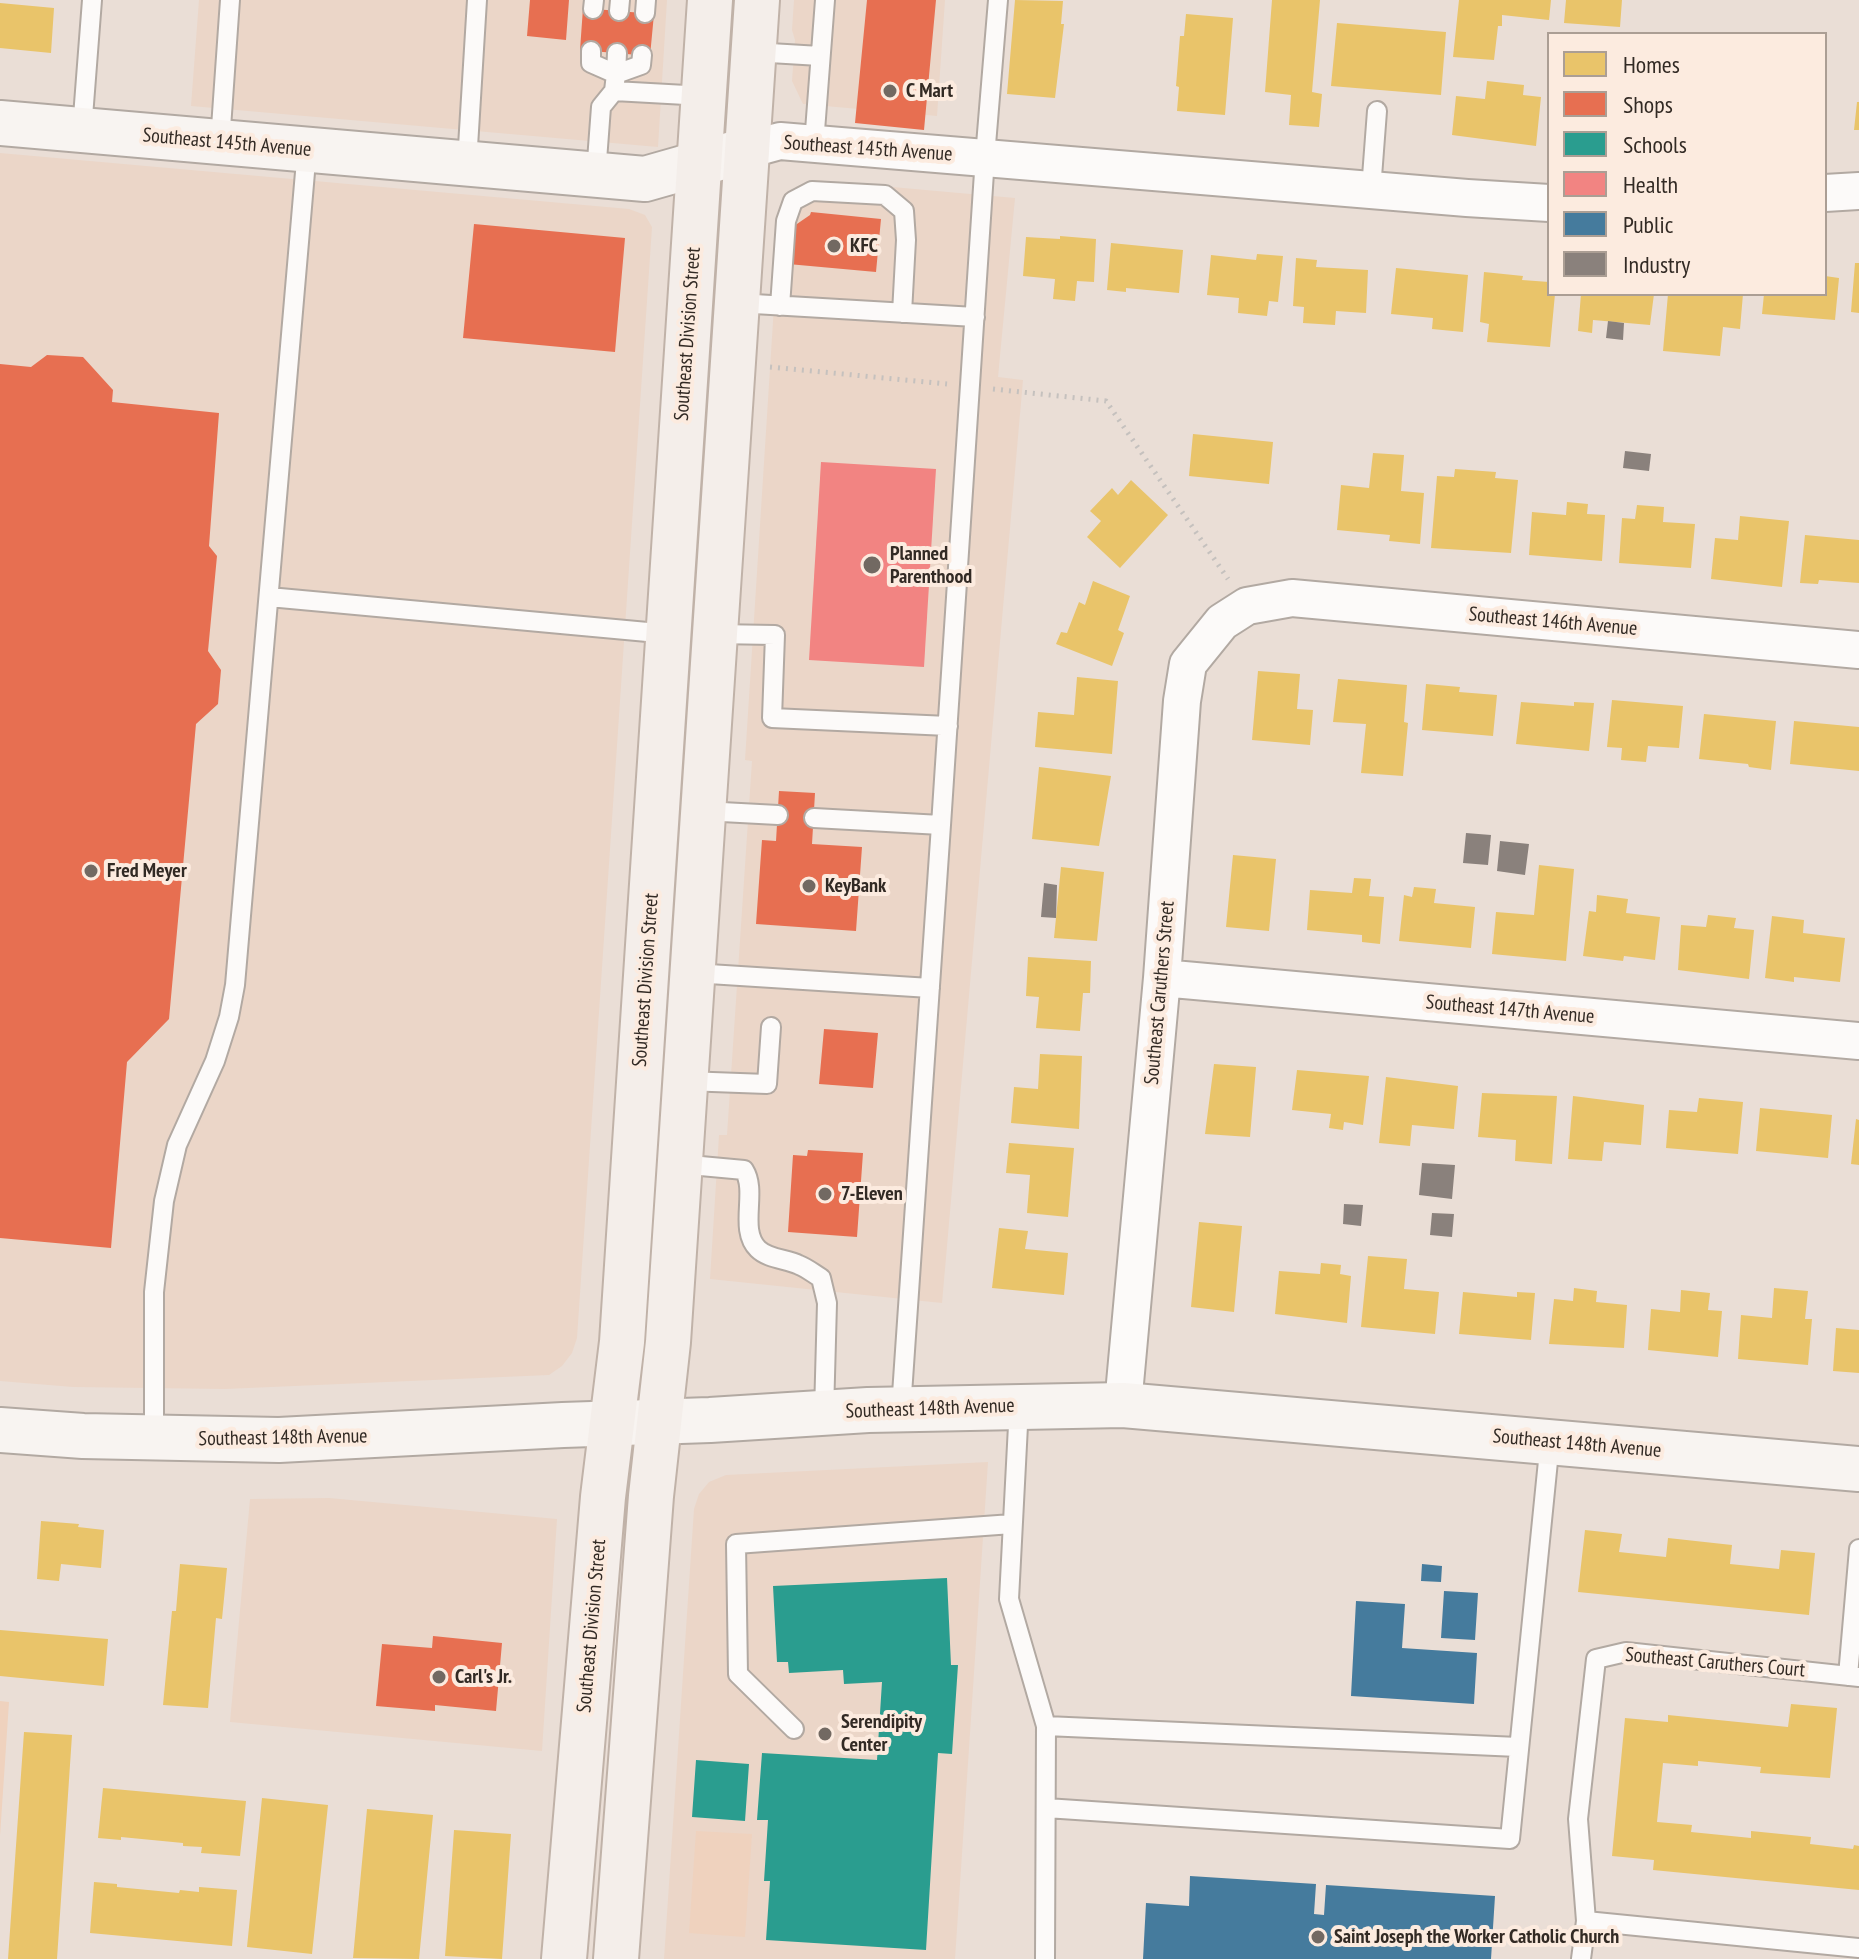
<!DOCTYPE html>
<style>
body{margin:0}
#map{position:relative;width:1859px;height:1959px;overflow:hidden;background:#eaded6;font-family:"PT Sans Narrow",sans-serif}
canvas{display:block}
.legend{position:absolute;left:1547px;top:32px;width:280px;height:264px;box-sizing:border-box;background:#fcebdf;border:2px solid #ab9e94;margin:0;padding:10px 14px;list-style:none;font-size:24px;color:#322a24}
.legend li{display:flex;align-items:center;gap:16px;height:40px}
.legend b{width:40px;border:2px solid #ab9e94}
</style>
<div id="map">
<canvas width="1859" height="1959"></canvas>
<ul class="legend">
<li><b style="height:22px;background:#e9c46a"></b>Homes</li>
<li><b style="height:22px;background:#e76f51"></b>Shops</li>
<li><b style="height:22px;background:#2a9d8f"></b>Schools</li>
<li><b style="height:22px;background:#f28482"></b>Health</li>
<li><b style="height:22px;background:#457b9d"></b>Public</li>
<li><b style="height:22px;background:#8a817c"></b>Industry</li>
</ul>
</div>
<script>
const ctx = document.querySelector('canvas').getContext('2d');
ctx.lineJoin = 'round';
function fill(path, color) {
  ctx.fillStyle = color;
  ctx.fill(path, 'evenodd');
}
function trace(path, color, width, dash) {
  ctx.strokeStyle = color;
  ctx.lineWidth = width;
  ctx.lineCap = dash ? 'butt' : 'round';
  ctx.setLineDash(dash || []);
  ctx.stroke(path);
}
function drawText(font, color, halo, rows, align = 'center') {
  ctx.font = font + ' "PT Sans Narrow",sans-serif';
  ctx.lineWidth = 8;
  ctx.setLineDash([]);
  ctx.textBaseline = 'middle';
  ctx.strokeStyle = halo;
  ctx.fillStyle = color;
  for (const [text, x, y, turn = 0] of rows) {
    ctx.save();
    ctx.translate(x, y);
    ctx.rotate((+turn || 0) * Math.PI / 180);
    ctx.textAlign = isNaN(turn) ? turn : align;
    if (halo) ctx.strokeText(text, 0, 0);
    ctx.fillText(text, 0, 0);
    ctx.restore();
  }
}
fill(new Path2D(`
 M199 0H667L658 147 191 106Z
 M794 0H945L937 116 803 104 792 81 795 40 792 30Z
 M0 153 629 209 645 215 652 227 577 1338 572 1353 562 1366 549 1375 225 1389 73 1387 0 1381Z
 M814 180 1015 198 998 377 1023 380 942 1303 710 1279 719 1135H727L752 761 745 760 780 212Z
 M988 1462 955 1959H664L694 1509 699 1494 709 1482 726 1475Z
 M329 1498 557 1519 542 1751 230 1722 250 1499Z`), '#ebd6c8');
fill(new Path2D(`
 M0 1701 9 1702 0 1836Z
 M696 1831 752 1834 745 1937 689 1933Z`), '#efd2be');
fill(new Path2D(`
 M1015 0 1063 1 1061 24H1064L1055 98 1007 94Z
 M1272 0H1320L1312 92 1322 94 1319 127 1289 125 1291 95 1265 92Z
 M1459 0H1551L1549 20 1502 15V26H1498L1494 60 1453 57Z
 M1566 0H1622L1620 27 1564 23Z
 M0 3 54 8 51 53 0 48Z
 M1186 14 1233 18 1225 115 1177 111 1179 87 1176 86 1180 36H1184Z
 M1337 23 1446 32 1441 95 1331 86Z
 M1487 81 1524 85 1523 95 1541 97 1536 146 1452 135 1456 96 1485 99Z
 M1857 102H1859V130H1854Z
 M1060 236 1096 239 1094 282 1077 281 1075 301 1053 299 1055 279 1023 276 1026 237 1060 239Z
 M1111 243 1183 250 1179 293 1126 288V292L1107 290Z
 M1257 254 1283 256 1278 302 1269 301 1267 316 1238 313 1239 298 1207 295 1211 255 1256 260Z
 M1296 258 1317 260 1316 267 1368 270 1366 313 1336 311 1335 325 1303 323 1304 307 1293 306Z
 M1855 263H1859V313L1851 312Z
 M1396 268 1468 275 1463 332 1432 329 1433 318 1391 314Z
 M1484 272 1523 276 1522 280 1549 282V294H1555L1550 347 1487 342 1489 324 1480 322Z
 M1825 276 1839 278 1835 320 1762 314 1764 294H1825Z
 M1581 294H1654L1650 325 1593 320 1592 333 1578 331Z
 M1668 294H1743L1740 329 1723 327 1720 356 1663 351Z
 M1193 434 1273 442 1269 484 1189 476Z
 M1373 453 1404 455 1401 491 1424 493 1420 544 1389 541 1390 535 1337 530 1341 485 1369 488Z
 M1455 469 1496 472 1495 478 1518 480 1511 553 1431 548 1437 476 1454 477Z
 M1131 480 1168 515 1120 568 1087 537 1101 521 1090 511 1112 488 1118 495Z
 M1567 502 1588 504 1587 514 1605 515 1602 561 1529 555 1532 512 1566 515Z
 M1637 505 1664 507 1663 522 1695 524 1691 568 1619 563 1622 518 1635 519Z
 M1740 516 1789 521 1782 587 1711 579 1715 538 1738 540Z
 M1805 535 1859 540V583L1819 580 1818 584 1800 583Z
 M1093 581 1130 596 1118 630 1124 633 1112 666 1056 644 1061 632 1067 633 1079 602 1085 605Z
 M1258 671 1300 674 1297 709 1313 710 1310 745 1252 740Z
 M1077 677 1118 681 1112 754 1035 747 1038 712 1074 715Z
 M1338 679 1407 685 1404 722 1408 723 1403 776 1361 773 1366 724 1333 722Z
 M1426 684 1460 687 1459 692 1497 695 1493 736 1422 730Z
 M1612 700 1683 706 1679 748 1648 746 1646 762 1621 760 1622 748 1607 747Z
 M1521 702 1574 706V702L1594 703 1589 751 1516 744Z
 M1704 714 1776 721 1771 770 1749 767 1748 764 1699 759Z
 M1794 721 1859 727V771L1790 764Z
 M1039 767 1111 776 1099 846 1032 839Z
 M1233 855 1276 859 1269 931 1226 927Z
 M1539 865 1574 869 1566 961 1492 954 1496 912 1534 915Z
 M1061 867 1104 872 1097 941 1054 938Z
 M1354 878 1371 879 1369 896 1384 897 1380 944 1362 942V935L1307 930 1310 890 1352 893Z
 M1414 887 1436 889 1434 903 1475 907 1471 948 1399 941 1404 895 1412 897Z
 M1597 895 1628 899 1626 913 1660 917 1655 960 1624 956 1623 961 1583 956 1589 911 1596 912Z
 M1708 915 1736 918 1734 928 1754 930 1749 979 1678 970 1681 925 1706 927Z
 M1772 916 1804 920 1803 933 1845 938 1840 982 1794 977V982L1765 978Z
 M1028 957 1091 961 1090 993H1083L1080 1031 1036 1028 1039 997 1026 996Z
 M1040 1054 1082 1056 1079 1129 1011 1123 1014 1087 1038 1089Z
 M1214 1064 1256 1067 1250 1137 1205 1134Z
 M1297 1070 1369 1076 1363 1125 1344 1122 1343 1130 1329 1128 1331 1114 1292 1110Z
 M1386 1077 1458 1086 1454 1129 1412 1125 1410 1146 1379 1143Z
 M1482 1093 1557 1096 1552 1164 1515 1161 1516 1140 1478 1137Z
 M1573 1096 1644 1105 1641 1145 1604 1142 1602 1161 1568 1159Z
 M1699 1098 1743 1102 1738 1154 1666 1148 1669 1110 1697 1112Z
 M1760 1108 1832 1115 1828 1158 1756 1151Z
 M1856 1119 1859 1120V1165L1851 1164Z
 M1009 1143 1074 1148 1068 1217 1027 1213 1030 1175 1006 1173Z
 M1199 1222 1242 1226 1234 1312 1191 1307Z
 M999 1228 1028 1231 1025 1249 1068 1253 1064 1295 992 1288Z
 M1368 1256 1407 1259 1404 1289 1439 1292 1435 1334 1361 1327Z
 M1321 1263 1341 1265 1340 1274 1351 1276 1347 1323 1275 1314 1279 1271 1320 1274Z
 M1574 1288 1597 1291 1596 1302 1627 1305 1624 1348 1549 1344 1554 1299 1573 1301Z
 M1774 1288 1808 1291 1805 1319H1812L1808 1365 1738 1359 1741 1315 1772 1318Z
 M1681 1290 1710 1293 1708 1310 1722 1311 1718 1357 1648 1350 1651 1309 1680 1312Z
 M1463 1292 1517 1297V1292L1535 1293 1531 1340 1459 1334Z
 M1836 1328 1859 1330V1373L1833 1371Z
 M41 1521 79 1524 78 1527 104 1530 101 1568 61 1564 59 1581 37 1579Z
 M1585 1530 1622 1534 1619 1552 1666 1557 1668 1538 1732 1545 1730 1564 1779 1569 1781 1550 1815 1553 1809 1615 1578 1592Z
 M180 1564 227 1568 222 1619 216 1618 208 1708 163 1705 172 1611H176Z
 M0 1630 108 1639 104 1686 0 1676Z
 M1791 1704 1837 1708 1830 1778 1760 1773 1761 1767 1698 1761V1766L1663 1763 1657 1822 1692 1825 1691 1832 1751 1838V1831L1811 1837 1810 1844 1853 1849 1854 1845 1859 1846V1890L1653 1870 1654 1860 1612 1856 1625 1718 1668 1722V1715L1788 1727Z
 M24 1732 72 1735 57 1959H8Z
 M103 1788 246 1801 240 1856 201 1853 202 1847 183 1846V1843L121 1837V1840L98 1838Z
 M262 1798 328 1805 312 1954 247 1947Z
 M367 1809 433 1815 419 1959 353 1958Z
 M454 1830 511 1834 502 1959 445 1956Z
 M94 1882 117 1884V1887L179 1893 180 1890 199 1892V1887L237 1890 232 1946 90 1933Z`), '#e9c46a');
fill(new Path2D(`
 M530 0H569L566 40 527 36Z
 M867 0H936L924 130 855 123Z
 M583 8 654 14 650 56 580 50Z
 M811 212 881 219 876 272 788 264 794 226 810 215Z
 M474 224 625 238 615 352 463 338Z
 M47 355 83 357 113 390 112 402 219 413 209 546 217 556 208 651 221 670 218 704 196 724 169 1019 127 1062 111 1248 0 1238V364L31 367Z
 M779 791 815 793 812 844 862 847 856 931 756 924 762 840 776 841Z
 M824 1029 878 1033 873 1088 819 1084Z
 M808 1150 863 1153 857 1237 788 1232 793 1155 807 1156Z
 M433 1636 502 1643 496 1711 435 1705V1711L376 1706 382 1644 432 1648Z`), '#e76f51');
fill(new Path2D(`
 M947 1578 951 1665H958L952 1754 938 1753 926 1950 766 1940 770 1881H764L768 1820H757L762 1753 877 1760 882 1682 844 1684 843 1670 789 1673 788 1662H777L773 1586Z
 M696 1760 749 1764 745 1821 692 1817Z`), '#2a9d8f');
fill(new Path2D(`
 M821 462 936 469 924 667 809 660Z`), '#f28482');
fill(new Path2D(`
 M1422 1564 1442 1566 1441 1582 1421 1581Z
 M1444 1591 1478 1593 1475 1640 1441 1638Z
 M1356 1601 1405 1604 1402 1648 1477 1653 1474 1704 1351 1696Z
 M1190 1876 1316 1884 1314 1914 1324 1915 1326 1885 1495 1896 1491 1959H1143L1146 1903 1189 1906Z`), '#457b9d');
fill(new Path2D(`
 M1608 321 1624 323 1623 340 1606 338Z
 M1625 451 1651 454 1649 471 1623 468Z
 M1466 833 1491 835 1488 865 1463 863Z
 M1500 841 1529 844 1525 875 1497 871Z
 M1044 883 1057 885 1056 918 1041 917Z
 M1422 1163 1455 1165 1452 1199 1419 1195Z
 M1344 1204 1363 1205 1361 1226 1343 1224Z
 M1432 1213 1454 1214 1452 1237 1430 1235Z`), '#8a817c');
const lane = new Path2D(`
 M593 9 594 0
 M619 11 620 0
 M645 13 646 0
 M591 51V63L616 74 614 91 601 107 596 174
 M753 52 820 56
 M617 53 616 74 641 65 642 55
 M614 91 704 96
 M82 130 92 0
 M220 142 230 0
 M814 144 825 0
 M467 163 477 0
 M1371 190 1377 111
 M737 303 975 317
 M780 306 786 221 793 201 812 191 885 195 904 211 906 240 902 313
 M269 597 669 634
 M715 634 775 635 772 718 948 726
 M703 811 778 815
 M814 818 941 825 985 157 998 0
 M693 973 930 988
 M685 1081 767 1084 771 1027
 M679 1164 744 1170C758 1192 738 1229 758 1249 768 1259 787 1259 799 1265 807 1268 814 1274 821 1278L827 1303 824 1413
 M1019 1406 1009 1599 1046 1726 1045 1959
 M901 1409 941 825
 M154 1438V1292L164 1201 177 1145 215 1061 229 1017 235 985 307 149
 M1848 1676 1859 1549
 M1046 1726 1518 1747
 M794 1729 738 1674 736 1544 1012 1524
 M1046 1808 1510 1839 1550 1441
 M1586 1921 1859 1948
 M1581 1959 1586 1921 1578 1819 1596 1659 1626 1652 1859 1677`);
const street = new Path2D(`
 M747 150 780 141 1467 198 1549 203
 M1825 193 1859 191
 M1162 978 1859 1041
 M1123 1405 1162 978 1182 701 1188 664 1222 622 1247 606 1292 598 1859 650`);
const secondary = new Path2D(`
 M0 123 645 179 747 150
 M0 1430 83 1436 279 1440 563 1425 710 1420 868 1410 1123 1405 1859 1469`);
const primary = new Path2D(`
 M564 1959 603 1497 622 1342 710 0
 M616 1959 651 1496 668 1342 757 0`);
trace(lane, '#b2a9a2', 22);
trace(street, '#b2a9a2', 40);
trace(secondary, '#b2a9a2', 48);
trace(primary, '#c0b2a8', 48);
trace(new Path2D(`
 M770 367 947 384
 M993 389 1106 401 1228 579`), '#c5c1be', 5, [2, 6]);
trace(lane, '#fcfaf9', 18);
trace(street, '#fcfaf9', 36);
trace(secondary, '#f8f4f1', 44);
trace(primary, '#f4eeea', 44);
for (const [x, y, r, color] of [
 [890,91,8,"#726962"],
 [834,246,8,"#726962"],
 [872,565,10,"#726962"],
 [91,871,8,"#726962"],
 [809,886,8,"#726962"],
 [825,1194,8,"#726962"],
 [439,1677,8,"#726962"],
 [825,1734,8,"#726962"],
 [1318,1937,8,"#726962"]
]) {
  const dot = new Path2D();
  dot.arc(x, y, r, 0, 2 * Math.PI);
  ctx.fillStyle = color;
  ctx.fill(dot);
  trace(dot, '#fcebdf', 3);
}
drawText('bold 20px', '#322a24', '#fcebdf', [
 ["C Mart",906,91],
 ["KFC",850,246],
 ["Planned",890,554],
 ["Parenthood",890,577],
 ["Fred Meyer",107,871],
 ["KeyBank",825,886],
 ["7-Eleven",841,1194],
 ["Carl's Jr.",455,1677],
 ["Serendipity",841,1722],
 ["Center",841,1745],
 ["Saint Joseph the Worker Catholic Church",1334,1937]
], 'left');
drawText('20px', '#322a24', '#fcebdf', [
 ["Southeast 145th Avenue",227,143,5],
 ["Southeast 145th Avenue",868,149,4],
 ["Southeast Division Street",688,334,-86],
 ["Southeast 146th Avenue",1553,622,5],
 ["Southeast Division Street",646,980,-86],
 ["Southeast Caruthers Street",1160,993,-85],
 ["Southeast 147th Avenue",1510,1010,5],
 ["Southeast 148th Avenue",930,1409,-2],
 ["Southeast 148th Avenue",283,1438,-1],
 ["Southeast 148th Avenue",1577,1444,5],
 ["Southeast Division Street",592,1626,-85],
 ["Southeast Caruthers Court",1715,1663,5]
]);
</script>
